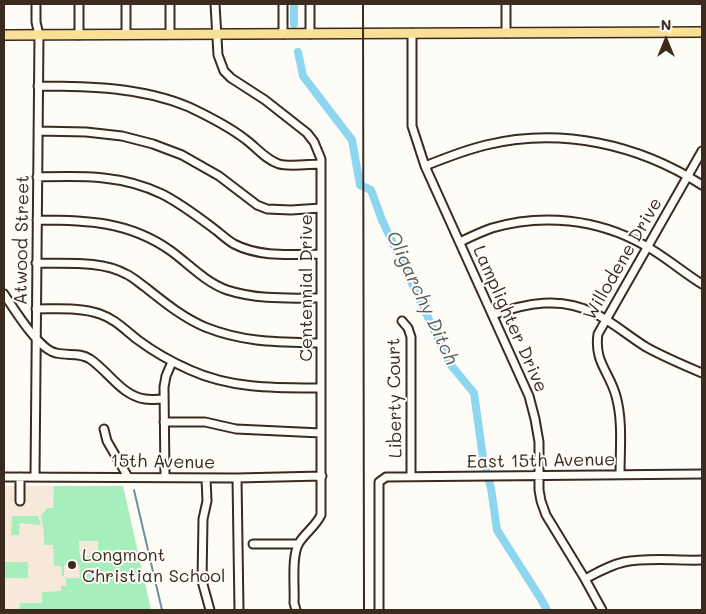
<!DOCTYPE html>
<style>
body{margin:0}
#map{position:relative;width:706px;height:614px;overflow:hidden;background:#fdfcf7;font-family:Mali,sans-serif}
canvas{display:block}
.frame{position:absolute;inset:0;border:5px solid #3b2a1e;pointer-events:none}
.north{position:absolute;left:641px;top:15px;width:50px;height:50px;-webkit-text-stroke:4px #fdfcf7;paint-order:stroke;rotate:0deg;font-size:14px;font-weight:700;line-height:20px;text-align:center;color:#3b2a1e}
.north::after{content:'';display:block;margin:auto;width:18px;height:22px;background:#3b2a1e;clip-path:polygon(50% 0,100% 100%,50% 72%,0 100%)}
</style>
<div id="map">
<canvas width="706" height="614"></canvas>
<div class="frame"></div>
<div class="north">N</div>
</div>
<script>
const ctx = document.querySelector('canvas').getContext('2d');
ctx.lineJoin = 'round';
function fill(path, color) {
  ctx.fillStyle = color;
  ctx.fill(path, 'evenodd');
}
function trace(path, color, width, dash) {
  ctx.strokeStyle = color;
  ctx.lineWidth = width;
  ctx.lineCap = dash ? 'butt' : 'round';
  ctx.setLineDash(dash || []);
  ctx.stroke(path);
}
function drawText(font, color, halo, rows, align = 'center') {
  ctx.font = font + ' Mali,sans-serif';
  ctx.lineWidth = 4;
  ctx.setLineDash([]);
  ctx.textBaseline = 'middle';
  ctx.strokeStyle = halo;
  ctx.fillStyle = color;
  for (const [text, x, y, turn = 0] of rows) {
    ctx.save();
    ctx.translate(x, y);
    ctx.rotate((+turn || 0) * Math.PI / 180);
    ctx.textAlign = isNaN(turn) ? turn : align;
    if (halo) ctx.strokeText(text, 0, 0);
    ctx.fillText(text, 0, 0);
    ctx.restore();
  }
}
fill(new Path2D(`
 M4 486H123L151 610H4Z`), '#f6e9da');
fill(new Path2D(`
 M54 486H123L151 610H19L20 603H42V592L61 591V586H66V578H80L79 565H64V576H62L61 566H54L53 545H44V532L41 516 47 508H53ZM79 541H98V556H80Z
 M12 516H38L41 525 20 523 19 535H11Z
 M4 562H28V578H4Z`), '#a6efbd');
trace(new Path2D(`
 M134 490 162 610`), '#6c919b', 2);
trace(new Path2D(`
 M294 4V24
 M298 52 303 76 352 140 360 185 371 190 382 220 450 364 474 393 484 465 491 488 497 530 541 599 547 610`), '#8dd6ef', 8);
const minor = new Path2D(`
 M79 4V35
 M170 4V34
 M215 4 218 55 224 71 231 78 265 100 307 133 314 142 321 159V515C315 527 305 533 299 543 291 556 295 588 294 603L296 610
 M506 4V33
 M412 33V126L425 166 529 396 535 419 539 442V490L541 501 546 515 585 579 602 610
 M126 34V4
 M283 34V4
 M310 34V4
 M38 86C88 86 142 87 189 107 208 116 228 126 245 139 256 147 266 160 279 164 289 167 310 164 321 164
 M38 131 86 132 122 136 153 144 182 155 219 176 257 205 267 209 291 210 321 208
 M425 166C445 158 465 150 486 145 561 127 638 144 702 185
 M37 177C81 176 121 174 162 194 180 203 197 216 213 228 220 233 227 240 234 244 261 258 293 254 321 254
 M37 220C86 220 129 221 171 251 190 265 205 282 227 290 258 300 289 298 321 298
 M460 242C470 237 481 232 492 228 542 213 598 219 644 245 665 256 682 272 702 284
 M36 263C65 264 101 260 126 274 133 277 139 283 145 287 164 302 182 317 205 327 245 343 279 342 321 343
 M4 294C14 309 39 350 56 353 68 356 80 352 90 359 108 371 122 396 145 399 151 400 158 399 164 399
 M36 309C57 309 81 307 100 314 115 319 125 330 138 340 154 352 172 362 190 370 232 389 276 388 321 388
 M493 315C526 303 561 296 594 313 613 322 628 336 646 347 664 357 683 365 702 373
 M402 321 408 328 411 337V476
 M164 422H205L236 429 321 433
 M104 429 107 441 128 477
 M620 475C620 449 623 421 616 396 609 371 594 362 598 334L702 151
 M4 477 237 478 322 476
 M35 477 39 35 36 22V4
 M165 477 164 387 166 376 172 362
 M206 478 207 501 203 519 202 581 210 610
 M237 478 239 610
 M20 501V477
 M253 544H298
 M585 579C598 572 610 565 624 562 649 557 677 561 702 560
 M379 610V482L386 477 702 474`);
const major = new Path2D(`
 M4 35 702 32`);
trace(minor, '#3b2a1e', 11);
trace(major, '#3b2a1e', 12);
trace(minor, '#fdfcf7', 7);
trace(major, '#fadf96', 9);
trace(new Path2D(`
 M363 4 364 610`), '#3b2a1e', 2);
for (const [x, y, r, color] of [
 [72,565,5,"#3b2a1e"]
]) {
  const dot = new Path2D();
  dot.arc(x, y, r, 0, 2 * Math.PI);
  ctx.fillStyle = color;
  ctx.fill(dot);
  trace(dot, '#fdfcf7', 2);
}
drawText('18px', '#3b2a1e', '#fdfcf7', [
 ["Atwood Street",22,240,-89],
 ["Willodene Drive",623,259,-60],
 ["Centennial Drive",306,288,-90],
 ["Lamplighter Drive",510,319,66],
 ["Liberty Court",395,398,-91],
 ["East 15th Avenue",541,461,-1],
 ["15th Avenue",163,462,1]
]);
drawText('18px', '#3b2a1e', '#fdfcf7', [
 ["Longmont",82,555],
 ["Christian School",82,576]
], 'left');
drawText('italic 19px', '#545e5d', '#fdfcf7', [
 ["Oligarchy Ditch",422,298,65]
]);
</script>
